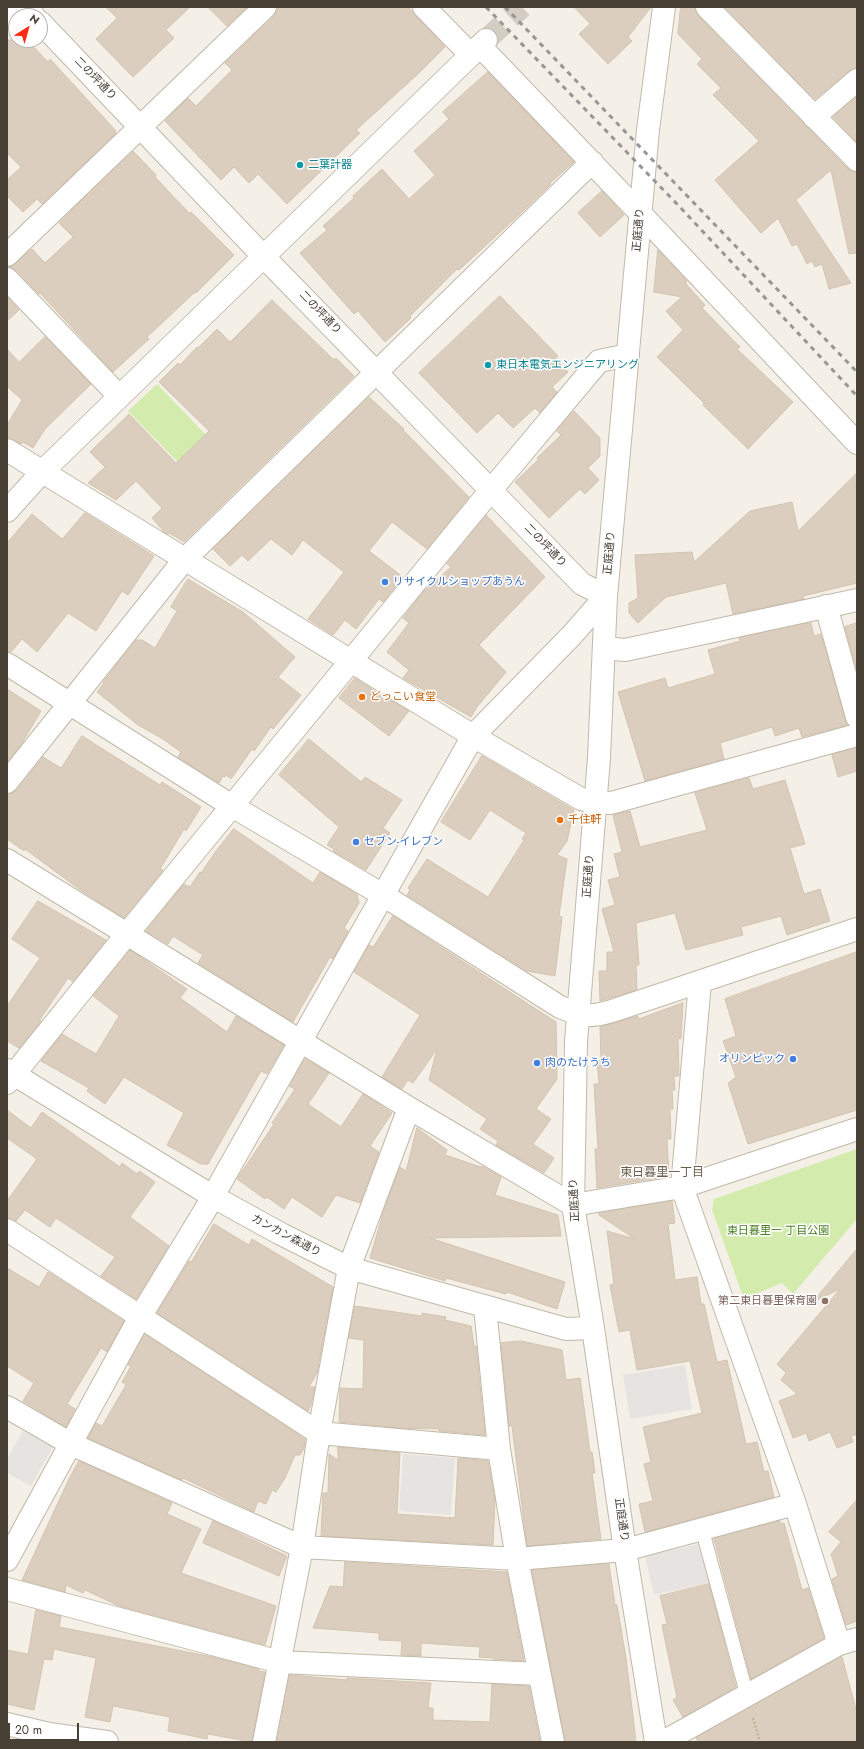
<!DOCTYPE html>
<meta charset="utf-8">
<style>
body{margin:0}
#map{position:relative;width:864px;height:1749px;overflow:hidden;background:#f5f0e7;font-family:Jost,sans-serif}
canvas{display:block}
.frame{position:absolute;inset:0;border:8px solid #494035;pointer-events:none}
.north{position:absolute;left:8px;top:8px;width:40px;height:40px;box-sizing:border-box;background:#fff;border:1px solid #b6b3ae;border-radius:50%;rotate:37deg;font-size:11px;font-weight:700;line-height:16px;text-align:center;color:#494035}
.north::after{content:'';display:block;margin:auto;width:14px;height:18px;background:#ff2b14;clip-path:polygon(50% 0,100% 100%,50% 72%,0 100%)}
.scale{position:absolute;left:8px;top:1723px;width:71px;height:18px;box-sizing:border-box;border:2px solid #494035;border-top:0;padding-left:5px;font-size:12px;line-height:14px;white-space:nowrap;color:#494035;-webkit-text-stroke:3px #fff;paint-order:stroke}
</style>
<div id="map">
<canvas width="864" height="1749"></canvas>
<div class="frame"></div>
<div class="north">N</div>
<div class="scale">20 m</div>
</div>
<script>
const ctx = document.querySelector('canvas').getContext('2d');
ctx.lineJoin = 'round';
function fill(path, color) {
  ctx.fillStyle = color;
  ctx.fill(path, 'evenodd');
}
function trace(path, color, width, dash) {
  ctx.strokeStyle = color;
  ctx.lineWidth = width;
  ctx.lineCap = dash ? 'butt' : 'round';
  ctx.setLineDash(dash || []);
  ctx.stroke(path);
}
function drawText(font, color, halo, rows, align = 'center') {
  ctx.font = font + ' Jost,"Noto Sans JP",sans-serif';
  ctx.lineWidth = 3;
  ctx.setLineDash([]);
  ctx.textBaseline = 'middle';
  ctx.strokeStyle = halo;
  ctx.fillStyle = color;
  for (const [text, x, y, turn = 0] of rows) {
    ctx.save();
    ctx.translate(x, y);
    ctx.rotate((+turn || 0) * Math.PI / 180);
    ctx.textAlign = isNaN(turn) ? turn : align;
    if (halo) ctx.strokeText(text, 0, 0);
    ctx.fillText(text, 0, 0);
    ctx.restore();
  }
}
fill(new Path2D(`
 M157 384 206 435 178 462 128 411Z
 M857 1149V1219L793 1294 782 1283 744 1299 712 1210 714 1199Z`), '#d3ecad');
fill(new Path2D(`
 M685 1365 692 1409 630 1419 623 1375Z
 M23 1431 53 1447 31 1486 7 1473V1459Z
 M403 1454 455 1458 451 1515 399 1511Z
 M703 1543 712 1582 654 1595 645 1556Z`), '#e6e3e0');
const building = new Path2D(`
 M106 7H190L166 30 174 38 133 77 96 39 117 18Z
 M208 7H247L227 26Z
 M277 7H408L445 47 418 74 356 130 360 133 287 204 258 174 249 183 234 167 221 180 165 121 188 98 196 106 232 70 225 63 274 16Z
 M574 7H651L628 37 632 41 608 64 579 34 590 24Z
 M681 7H695L698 16 805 125 848 169 857 172V253L849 254 831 170 796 200 851 283 829 289 822 264 815 267 812 261 807 264 797 244 792 246 778 218 761 233 715 180 759 141 713 95 721 88 697 64 702 59 678 34Z
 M725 7H857V68L849 71 815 99Z
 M7 40H27L48 62 50 59 116 131 114 132 116 133 42 204 37 199 23 212 7 196V180L21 167 7 153Z
 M488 72 574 162 550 183 551 184 520 214 459 270 457 269 410 316 411 318 385 342 358 311 354 314 300 253 327 230 323 226 354 198 353 196 382 169 409 199 435 175 414 151 449 119 443 112Z
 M857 96V142L833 117Z
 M133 151 156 175 155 177 190 214 191 212 234 255 196 293 195 292 147 337 149 339 113 372 40 293 39 294 16 270 10 267 32 249 45 263 73 237 59 223Z
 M602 191 624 215 600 237 578 213Z
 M658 250 686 280V284L705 305 702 308 740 347 737 349 793 402 748 449 703 405 704 403 657 357 683 330 666 311 682 297 654 292Z
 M500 296 558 356 555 359 568 372 552 387 557 392 540 413 535 408 513 428 498 413 477 433 419 373Z
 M7 297 19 310 7 321Z
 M272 300 334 360 336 358 354 376 184 542 169 533 168 534 165 533 152 518 162 508 136 481 116 500 88 483 105 467 90 452 129 414 176 463 209 431 159 382 178 363 180 365 197 347 198 348 217 329 230 342Z
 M45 337 91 384 45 429 33 448 23 442 21 444 7 438V425L22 400 7 386V349L19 362Z
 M369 397 404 429 403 430 469 497 427 549 392 522 369 551 403 577 383 602 379 599 356 629 345 620 333 635 308 619 344 572 303 540 292 555 271 539 248 561 242 555 230 566 213 549Z
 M574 411 600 438V456L588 468 599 480 585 494 580 489 549 518 515 482 539 459 537 458 561 435 557 431Z
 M857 473V583L803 596 804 599 733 614 726 583 666 597 638 623 629 613V603L638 598 635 555 692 552 694 562 750 511 792 502 798 531Z
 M85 513 154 556 128 595 122 591 96 631 68 613 37 652 22 639 11 652H7V543L32 514 62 539Z
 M486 515 545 577 479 645 506 672 477 707 471 717 403 678 409 670 387 652 409 623 403 618 423 592 451 567 447 564Z
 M188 579 243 612 295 657 278 677 301 695 273 729 271 727 254 751 252 749 231 779 226 775 225 777 223 776 219 783 178 757 181 752 163 739 138 725 97 692 104 683 103 682 136 640H142L155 648 177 611 171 607Z
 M811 623 814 636 821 634 847 725 802 737 799 728 775 736 772 727 720 743 724 759 645 781 618 692 665 678 668 688 715 674 708 650 740 641 739 638Z
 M857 623V671L845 627Z
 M355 678 375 691 385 699 387 698 409 711 389 736 339 698Z
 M7 689 41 711 22 743 7 762Z
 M82 736 160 785 162 782 201 807 186 831 184 829 160 869 163 870 124 918 79 889 25 849 24 851 7 839V794L12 793 17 790 43 757 61 768Z
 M309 739 361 782 365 777 402 800 383 828 390 833 366 870 333 851 334 849 327 845 339 827 279 775Z
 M857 748V771L838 777 832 755Z
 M482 756 574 810 567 841 557 855 567 859 559 916 562 917 555 976 527 971 407 895 410 890 408 888 427 859 488 897 524 840 522 839 526 833 490 810 470 840 441 822Z
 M749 778 753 789 785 780 805 844 790 848 804 894 820 889 830 921 787 935 781 916 741 927 743 935 686 950 675 913 636 923 639 965H636L637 990 600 1001 599 971H607V952H614L602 909 615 905 608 880 620 877 614 854 622 852 613 815 630 811 640 847 707 830 695 793Z
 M234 829 313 883 320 872 357 894 359 903 344 928 348 931 333 959 330 957 293 1022 198 963 203 955 173 936 168 944 146 931 184 884 190 887 200 872 201 873 216 851Z
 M38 901 106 940 73 982 68 978 39 1021H41L19 1048 7 1041V1006L40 958 12 939Z
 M393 916 556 1022 557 1079 536 1109 551 1119 533 1144 554 1158 544 1173 496 1145 498 1141 480 1129 487 1119 429 1080 437 1049 413 1083 408 1080 402 1089 382 1077 420 1015 354 972 369 945 373 947Z
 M130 950 187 989 180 998 227 1032 236 1016 284 1045 267 1074 261 1071 208 1164H201L167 1145 184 1113 124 1077 105 1104 87 1091 89 1088 41 1061 62 1034 96 1054 119 1016 93 996Z
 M857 952V1110L748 1144 728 1083 736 1077 723 1041 736 1036 725 999Z
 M683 1003 681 1039 678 1038 679 1076H674L675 1090H672L673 1109H670L671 1139H667L669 1176 597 1188 595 1149H598L594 1084H599L597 1061 601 1060 600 1027 638 1016V1019Z
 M305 1059 329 1073 308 1104 341 1127 363 1094 392 1113 370 1146 379 1152 360 1203 336 1195 322 1217 292 1197 284 1209 267 1197 265 1199 237 1179 274 1124 272 1123 295 1089 289 1086Z
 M7 1110 31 1128 42 1112 120 1167 122 1163 137 1174 139 1171 155 1182 130 1217 169 1246 136 1299 101 1276 115 1257 56 1218 50 1227 25 1210 16 1221 7 1218V1201L37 1159 7 1138Z
 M417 1128 447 1150 445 1155 481 1167 482 1166 501 1177 495 1195 558 1215 561 1236 430 1238 565 1282 557 1309 507 1292 506 1294 446 1278 445 1281 370 1258 384 1210 400 1167 406 1171Z
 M672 1201 675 1223 668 1224 675 1280 697 1277 701 1304H704L717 1362 727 1360 746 1444 757 1442 764 1472 768 1471 774 1497 645 1532 639 1504 653 1501 644 1464 651 1462 643 1427 702 1413 690 1361 637 1370 630 1330 619 1332 610 1285 614 1284 607 1231 635 1239 599 1215V1213Z
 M214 1224 249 1245 252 1239 333 1287 317 1373 309 1387H315L311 1405 308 1411 157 1313 189 1261 191 1262Z
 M857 1249V1435H851L853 1442 837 1448 830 1432 809 1441 806 1433 793 1438 779 1401 797 1394 781 1380 786 1373 777 1364 840 1289 813 1302Z
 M7 1268 39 1287 48 1272 124 1321 107 1352 101 1348 67 1404 75 1409 66 1427 23 1401 34 1383 7 1366Z
 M355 1306 422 1316V1313L446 1317 445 1320 471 1326 474 1346H476L485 1435 439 1431V1429L401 1428 339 1422 340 1388 363 1389 364 1340 349 1338Z
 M145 1334 305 1439 304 1448 300 1455H295L285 1478 276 1492 272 1490 266 1504 258 1501 254 1512 183 1478 182 1480 88 1438 96 1423 102 1426 126 1385 122 1382 131 1366 128 1365Z
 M521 1341 562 1350 566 1380 580 1378 590 1452H592L595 1473H592L601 1539 527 1546 512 1426H509L501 1343Z
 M338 1447 400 1453 397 1514 455 1518 458 1458 488 1461 495 1500 493 1545 321 1536 323 1493H328L329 1454 338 1460Z
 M79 1461 172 1503 167 1514 201 1529 181 1573 276 1606 265 1645 119 1606 85 1590 83 1593 66 1585 65 1592 22 1580 69 1479Z
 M857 1500V1621L846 1625 832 1579 838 1576 831 1554 841 1542 829 1532Z
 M213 1521 287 1556 279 1576 203 1543Z
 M780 1521V1524L784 1523 802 1590 808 1588 824 1638 751 1679 714 1539Z
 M345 1562 507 1572 524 1661 493 1659V1658L479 1657 480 1647 421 1643V1656L401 1655 402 1641 379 1640V1633L313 1628 330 1586 343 1587Z
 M609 1564 615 1605H617L626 1658 636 1742H565L532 1570Z
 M709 1584 736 1687 683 1717 673 1700 677 1698 662 1625 667 1624 660 1596Z
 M36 1610 61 1616 59 1627 213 1657 259 1669 258 1671 265 1672 252 1742 208 1734 207 1739 168 1731 170 1717 113 1706 110 1722 85 1717 96 1658 54 1649 52 1660 44 1659 34 1710 7 1704V1650L28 1654Z
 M842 1657 857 1713V1742H698L696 1738Z
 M290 1675 347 1680V1678L431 1683 428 1708H433V1720L490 1722 492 1684 529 1686 540 1742H277Z`);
fill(building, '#dbcebf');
trace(building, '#d3c3ae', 1);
trace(new Path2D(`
 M486 40 522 7`), '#d3cdc3', 22, [22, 11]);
const service = new Path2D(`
 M702 1529 747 1695`);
const minor = new Path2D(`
 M424 7 471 55
 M707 7 857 160
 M7 15 16 7
 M486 40 480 46 640 213 857 443
 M814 117 857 80
 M7 255 265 7
 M7 279 119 396
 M7 450 473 736 581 799 595 802 611 803 857 735
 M826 606 857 717
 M604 648 625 650 857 600
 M7 664 232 806 383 895 560 1007C582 1016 589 1018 612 1011L857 929
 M7 782 184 560 592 162
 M7 860 409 1108 573 1205 682 1187 857 1129
 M700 982 682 1187 795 1504 839 1644
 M7 1083 127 934 491 490 599 361 628 355
 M7 1230 319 1433 499 1449
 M485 1307 499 1449 517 1559 553 1742
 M7 1407 71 1444 302 1547 517 1559 625 1550 795 1504
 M7 1560 140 1317 204 1212 473 736 572 635 606 596
 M7 1589 280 1662 539 1674
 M264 1742 302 1547 319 1433 349 1268 409 1108`);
const tertiary = new Path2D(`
 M26 7 34 16
 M40 22 263 256 582 584 606 596
 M7 511 42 472 480 46
 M7 1070 212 1196 281 1234 349 1268 566 1329 593 1328
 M7 1724 49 1734 107 1742
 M656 1742 625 1550 593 1328 573 1205 576 1042 599 758 606 596 648 130 664 7
 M663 1742 839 1644 857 1639`);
trace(service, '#c1b8a9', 15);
trace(minor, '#c1b8a9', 24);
trace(tertiary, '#c1b8a9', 24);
trace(new Path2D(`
 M753 1718 760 1742`), '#c4b399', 2.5, [2, 2]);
trace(service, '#fff', 13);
trace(minor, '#fff', 22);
trace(tertiary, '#fff', 22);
trace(new Path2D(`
 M486 7 678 205 857 396
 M505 7 857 372`), '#979797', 3, [5, 5]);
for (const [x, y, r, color] of [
 [300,165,4,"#0f9aa8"],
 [488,365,4,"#0f9aa8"],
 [385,582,4,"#3f7fe0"],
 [362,697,4,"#e8710a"],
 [560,820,4,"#e8710a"],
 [356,842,4,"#3f7fe0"],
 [793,1059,4,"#3f7fe0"],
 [537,1063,4,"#3f7fe0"],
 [825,1301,4,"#8d6e63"]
]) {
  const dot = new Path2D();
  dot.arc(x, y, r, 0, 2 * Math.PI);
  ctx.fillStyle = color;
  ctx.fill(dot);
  trace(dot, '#fff', 1.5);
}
drawText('11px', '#494035', '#fff', [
 ["二の坪通り",95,79,46],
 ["正庭通り",639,230,-85],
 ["二の坪通り",320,313,46],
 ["二の坪通り",545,546,46],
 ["正庭通り",610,553,-85],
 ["正庭通り",589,876,-86],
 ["正庭通り",575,1200,-93],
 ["カンカン森通り",286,1236,28],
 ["正庭通り",621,1520,82]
]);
drawText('11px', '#0d838f', '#fff', [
 ["二葉計器",308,165],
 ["東日本電気エンジニアリング",496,365]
], 'left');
drawText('11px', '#366cbe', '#fff', [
 ["リサイクルショップあうん",393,582],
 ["セブン-イレブン",364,842],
 ["オリンピック",785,1059,"right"],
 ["肉のたけうち",545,1063]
], 'left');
drawText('11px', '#c56008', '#fff', [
 ["どっこい食堂",370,697],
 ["千住軒",568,820]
], 'left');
drawText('11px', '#4b8023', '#fff', [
 ["東日暮里一 丁目公園",778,1231]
]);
drawText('11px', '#785e54', '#fff', [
 ["第二東日暮里保育園",817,1301]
], 'right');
drawText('12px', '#6d5e4c', '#fff', [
 ["東日暮里一丁目",662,1173]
]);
</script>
